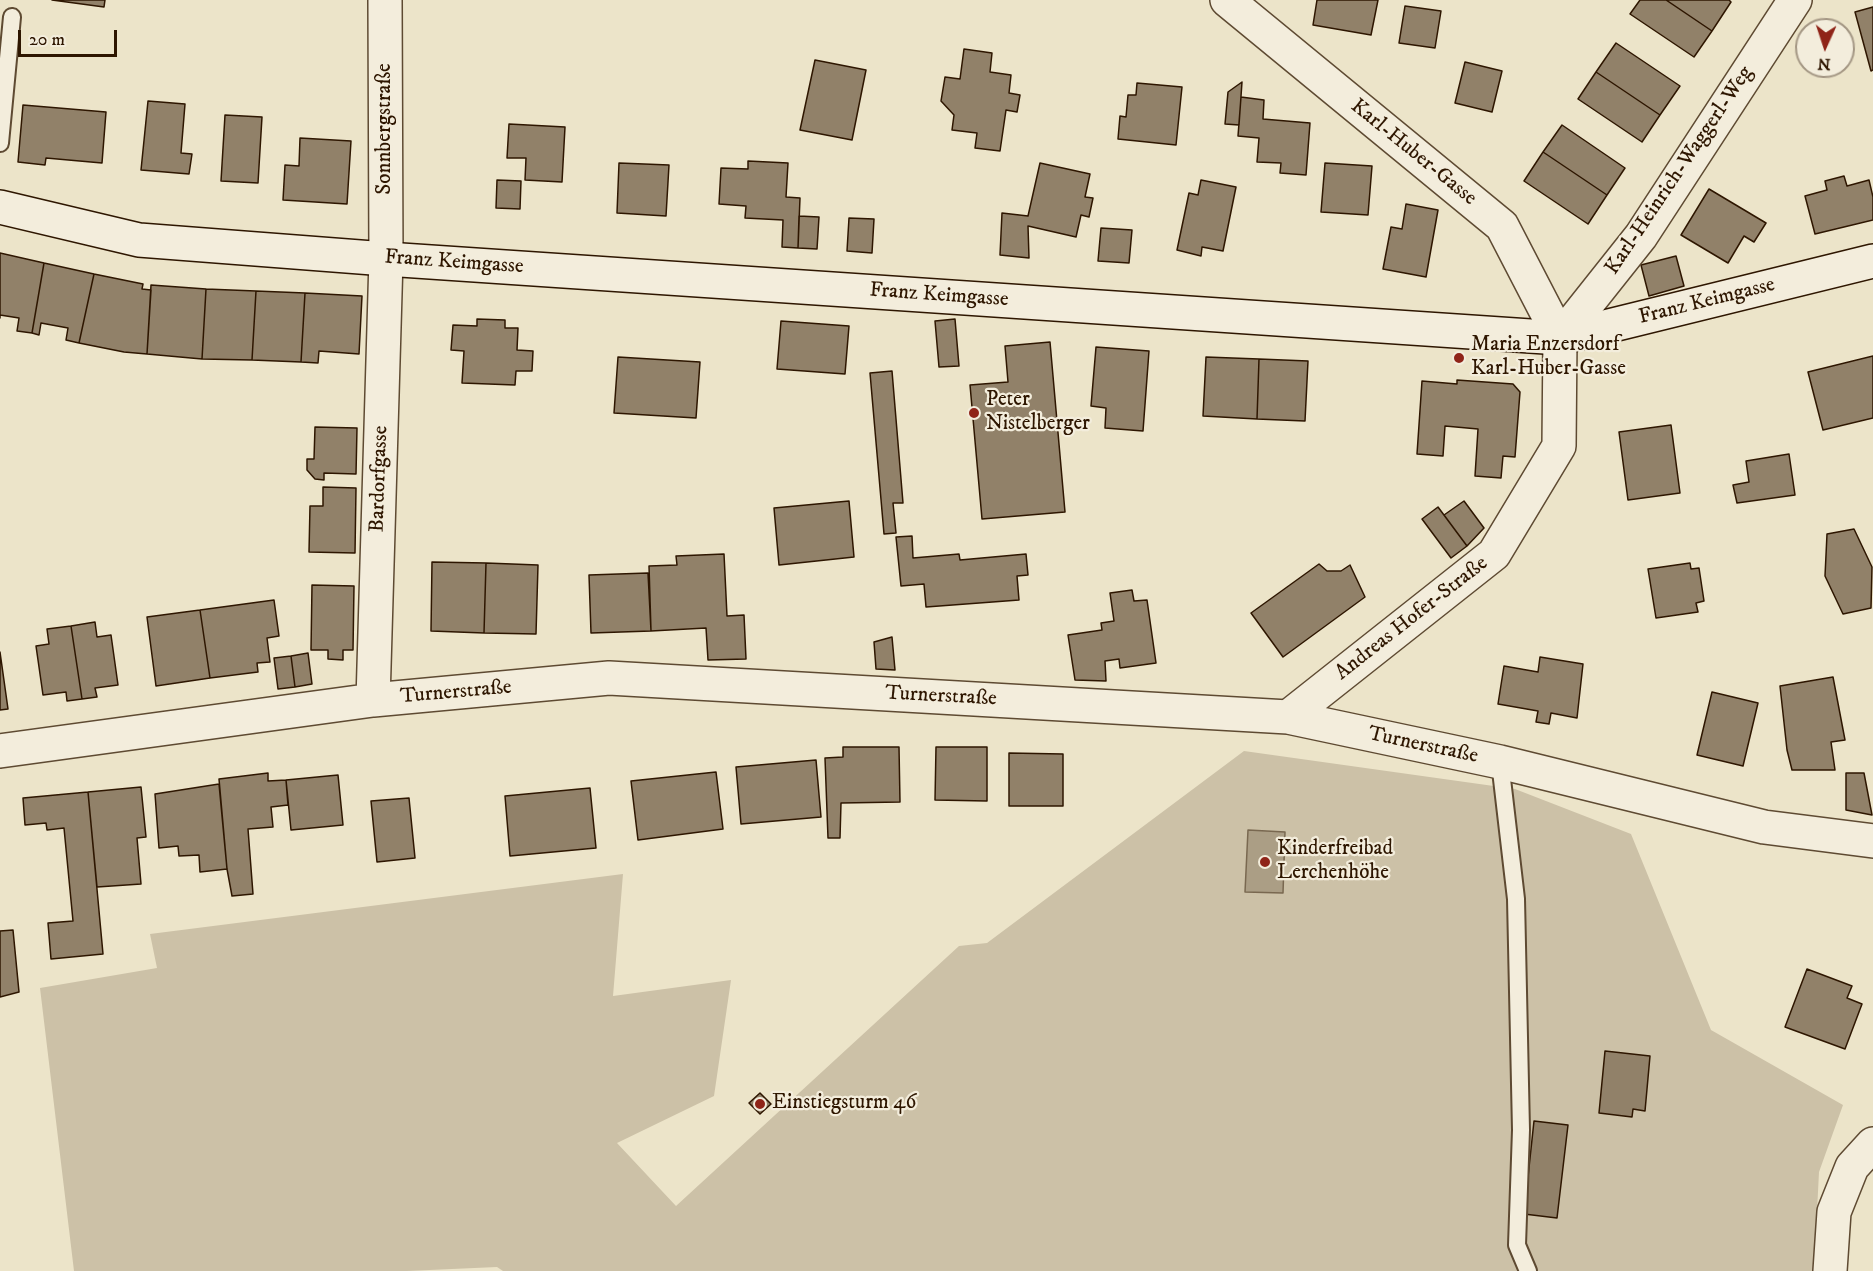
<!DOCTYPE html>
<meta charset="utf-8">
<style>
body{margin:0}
#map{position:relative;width:1873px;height:1271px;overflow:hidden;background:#ece4c9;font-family:"IM FELL DW Pica",serif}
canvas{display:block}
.north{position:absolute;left:1795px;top:18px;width:60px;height:60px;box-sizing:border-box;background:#f3eddc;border:2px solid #a49784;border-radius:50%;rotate:183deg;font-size:16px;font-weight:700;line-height:24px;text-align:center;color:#2e1600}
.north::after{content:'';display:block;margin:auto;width:21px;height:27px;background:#8f2418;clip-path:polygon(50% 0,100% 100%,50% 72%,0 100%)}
.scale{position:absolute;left:18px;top:30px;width:99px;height:27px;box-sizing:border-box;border:3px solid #2e1600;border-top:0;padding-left:8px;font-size:18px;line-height:21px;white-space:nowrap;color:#2e1600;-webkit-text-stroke:4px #f3eddc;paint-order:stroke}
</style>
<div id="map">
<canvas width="1873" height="1271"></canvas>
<div class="north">N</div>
<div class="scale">20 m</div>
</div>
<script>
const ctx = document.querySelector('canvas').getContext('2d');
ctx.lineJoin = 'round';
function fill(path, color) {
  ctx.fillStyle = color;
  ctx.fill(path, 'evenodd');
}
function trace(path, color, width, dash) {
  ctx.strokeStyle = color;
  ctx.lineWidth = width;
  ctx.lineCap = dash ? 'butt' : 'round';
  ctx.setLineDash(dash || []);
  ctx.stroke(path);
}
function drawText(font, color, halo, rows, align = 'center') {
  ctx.font = font + ' "IM FELL DW Pica",serif';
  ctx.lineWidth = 4.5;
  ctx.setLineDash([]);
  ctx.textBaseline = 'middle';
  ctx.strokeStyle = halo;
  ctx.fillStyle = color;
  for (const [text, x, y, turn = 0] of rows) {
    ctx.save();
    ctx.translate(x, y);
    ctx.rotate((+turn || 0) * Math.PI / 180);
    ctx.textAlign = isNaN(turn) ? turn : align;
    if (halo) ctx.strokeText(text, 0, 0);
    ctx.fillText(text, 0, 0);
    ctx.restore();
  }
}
fill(new Path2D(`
 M1244 751 1515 789 1631 834 1711 1030 1843 1105 1819 1172 1814 1271H503L497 1267 407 1271H74L40 988 157 968 150 934 623 874 613 996 731 980 714 1096 617 1143 676 1206 959 946 987 943Z`), '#ccc1a7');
const water = new Path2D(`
 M1248 830 1285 832 1283 893 1245 892Z`);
fill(water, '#ab9e85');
trace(water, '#796850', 1.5);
const building = new Path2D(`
 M52 0H105L104 7Z
 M1317 0H1378L1371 35 1313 25Z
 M1640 0H1666L1712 31 1694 57 1630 14Z
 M1666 0H1729L1731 2 1712 31Z
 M1405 6 1441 11 1435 48 1399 43Z
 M1873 7V70L1871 71 1855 12Z
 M1616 43 1680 86 1660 115 1596 72Z
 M964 49 992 53 990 72 1011 75 1009 93 1020 95 1017 112 1006 110 1000 151 975 148 977 133 952 130 954 115 941 101 945 77 960 79Z
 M815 60 866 70 852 140 800 130Z
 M1465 62 1502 71 1492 112 1455 103Z
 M1596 72 1660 115 1642 142 1578 99Z
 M1242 82 1239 125 1225 124 1228 92Z
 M1137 83 1182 87 1176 145 1118 139 1120 116 1126 117 1128 95H1136Z
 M1241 97 1264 100 1263 119 1310 123 1306 175 1280 173 1281 163 1257 162 1259 138 1238 136Z
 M148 101 185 104 181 153 192 154 189 174 141 170Z
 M23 105 106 112 102 163 46 158 45 165 18 162Z
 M225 115 262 117 258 183 221 181Z
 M509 124 565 127 562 182 525 180 526 158H507Z
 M1562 125 1625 168 1607 195 1543 152Z
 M300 138 351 141 347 204 283 200 285 165 299 166Z
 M1543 152 1607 195 1588 224 1524 181Z
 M748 161 788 163 786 197 800 198 798 248 782 247 783 220 745 218 746 206 719 204 721 168 748 169Z
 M619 163 669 165 666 216 617 213Z
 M1040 163 1090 174 1085 197 1093 198 1089 217 1081 215 1076 237 1028 226 1029 258 1000 255 1002 213 1028 216Z
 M1325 163 1372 166 1368 215 1321 212Z
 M1844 176 1847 186 1869 180 1873 197V220L1815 234 1805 196 1827 190 1825 181Z
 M497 180 521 181 520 209 496 208Z
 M1201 180 1236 187 1223 251 1202 247 1201 256 1177 250 1189 193 1198 195Z
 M1709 189 1766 223 1754 242 1744 236 1728 263 1681 235Z
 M1406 204 1438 210 1426 277 1383 269 1391 227 1402 229Z
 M799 216 819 217 817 249 798 248Z
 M849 218 874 219 872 253 847 251Z
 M1101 228 1132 230 1129 263 1098 261Z
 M0 253 44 263 32 333 17 331 19 318 0 315V318Z
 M1676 256 1684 286 1649 296 1641 265Z
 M44 263 94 274 79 343 66 340 68 328 41 323 39 335 32 333Z
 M94 274 143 284 142 289 151 290 147 354 124 352 79 343Z
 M151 285 206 289 202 359 147 354Z
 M206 289 256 291 252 360 202 359Z
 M256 291 305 293 301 362 252 360Z
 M305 293 362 296 359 354 319 351 318 363 301 362Z
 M477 319 505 320V328H518L517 350 533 351 532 371H516L515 385 462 383 464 351 451 350 453 325 477 326Z
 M955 319 959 366 939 367 935 321Z
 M781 321 849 326 845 374 777 369Z
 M1050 342 1065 512 982 519 970 385 1008 382 1005 346Z
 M1096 347 1149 351 1143 431 1105 428 1106 408 1091 406Z
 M1873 356V418L1823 430 1808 372Z
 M618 357 700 362 696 418 614 413Z
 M1206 357 1259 359 1257 419 1203 416Z
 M1259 359 1308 361 1305 421 1257 419Z
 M892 371 903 503H893L896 533 884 534 870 373Z
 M1457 380 1513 384 1520 392 1515 457 1503 456 1501 478 1475 476 1478 429 1445 426 1443 456 1417 454 1422 381 1457 384Z
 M1671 425 1680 493 1628 500 1619 432Z
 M315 427 357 428 356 474 324 473V480L315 479 307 470V459H314Z
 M1789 454 1795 495 1737 503 1733 485 1749 482 1746 461Z
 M323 487 356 488 355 553 309 552 310 506H323Z
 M849 501 854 557 779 565 774 508Z
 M1464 501 1484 528 1467 546 1444 515Z
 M1438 507 1467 546 1451 558 1422 519Z
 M1854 529 1872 567 1871 608 1843 614 1825 576 1827 534Z
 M912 536 913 558 959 554 960 560 1026 554 1028 575 1017 576 1019 600 926 607 924 584 901 586 896 537Z
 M724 554 727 616 744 615 746 659 708 660 706 628 651 631 649 566 677 565 676 556Z
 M432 562 486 563 484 633 431 631Z
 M486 563 538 565 536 634 484 633Z
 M1690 563 1691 569 1699 568 1704 601 1696 603 1698 612 1656 618 1648 569Z
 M1319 564 1327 571H1341L1350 565 1365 597 1283 657 1251 613Z
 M648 573 651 631 591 633 589 575Z
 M312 585 354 586 353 650H343V660L328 659V650H311Z
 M1132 590 1134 601 1147 600 1156 663 1120 668 1119 659 1105 661 1106 681 1075 680 1068 635 1102 630 1101 623 1114 621 1110 593Z
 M274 600 279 636 267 638 270 662 257 663 258 672 210 678 200 610Z
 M200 610 210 678 156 686 147 617Z
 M95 622 97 637 111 635 118 685 95 688 97 697 82 699 71 626Z
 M71 626 82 699 67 701 66 692 43 695 36 646 49 644 47 629Z
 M892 637 895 670 876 669 874 642Z
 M0 652 8 709 0 710Z
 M308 653 312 684 295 687 291 656Z
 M291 656 295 687 278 689 274 658Z
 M1540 657 1583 664 1577 718 1551 713 1549 724 1536 722 1538 711 1498 704 1504 666 1538 672Z
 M1833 677 1845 740 1831 742 1835 770H1792L1787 750 1780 686Z
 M1712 692 1758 703 1743 766 1697 755Z
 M843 747H899L900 802 841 803 840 838H828L825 758 843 757Z
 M936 747H987V801L935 800Z
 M1009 753 1063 754V806H1009Z
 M816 760 821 817 741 824 736 767Z
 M716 772 723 829 638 840 631 781Z
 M268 773V781L286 780 288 805 271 807 273 827 248 829 253 894 232 896 227 869 219 779Z
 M1846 773H1864L1872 815 1846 810Z
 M338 775 343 825 291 830 286 780Z
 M219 784 227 869 200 872 199 855 179 856 178 846 159 848 155 794Z
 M141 787 146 837 137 838 141 884 97 887 88 792Z
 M590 788 596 848 510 856 505 796Z
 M88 792 103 954 51 959 48 923 73 921 64 828 47 830 46 823 25 825 23 798Z
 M409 798 415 858 377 862 371 801Z
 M13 930 19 992 0 997V931Z
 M1807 969 1852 986 1847 998 1862 1004 1845 1049 1785 1027Z
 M1605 1051 1650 1056 1645 1111 1633 1109 1632 1117 1599 1113Z
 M760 1093 771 1104 760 1114 749 1103Z
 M1534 1121 1568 1125 1557 1218 1524 1214Z`);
fill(building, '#918169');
trace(building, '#2e1600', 1.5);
const lane = new Path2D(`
 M0 143 12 17
 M1500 762 1516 899 1521 1130 1517 1245 1528 1271`);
const street = new Path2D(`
 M1227 0 1502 226 1560 338 1559 446 1494 554 1288 717
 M1560 338 1641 236 1795 0
 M373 700 386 259 385 0
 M0 751 373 700 609 678 1288 717 1500 762 1764 827 1873 841
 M1830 1271 1834 1212 1852 1167 1873 1144`);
const secondary = new Path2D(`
 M0 207 139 240 386 259 1560 338 1873 261`);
trace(lane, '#5e4a32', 20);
trace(street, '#5e4a32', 36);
trace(secondary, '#2e1600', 36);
trace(lane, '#f3eddc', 16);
trace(street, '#f3eddc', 33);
trace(secondary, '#f3eddc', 33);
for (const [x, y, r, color] of [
 [1459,358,6,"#8f2418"],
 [974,413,6,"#8f2418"],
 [1265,862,6,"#8f2418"],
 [760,1104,6,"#8f2418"]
]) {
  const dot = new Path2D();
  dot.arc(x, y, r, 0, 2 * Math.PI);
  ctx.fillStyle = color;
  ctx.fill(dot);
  trace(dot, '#f3eddc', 2);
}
drawText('21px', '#2e1600', '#f3eddc', [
 ["Sonnbergstraße",386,129,-90],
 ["Karl-Huber-Gasse",1413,153,39],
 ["Karl-Heinrich-Waggerl-Weg",1680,171,-56],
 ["Franz Keimgasse",454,263,4],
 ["Franz Keimgasse",939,296,4],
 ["Franz Keimgasse",1707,302,-14],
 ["Bardorfgasse",380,479,-88],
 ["Andreas Hofer-Straße",1412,619,-38],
 ["Turnerstraße",456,693,-5],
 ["Turnerstraße",941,697,3],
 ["Turnerstraße",1423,746,12]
]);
drawText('21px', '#2e1600', '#f3eddc', [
 ["Maria Enzersdorf",1471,346],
 ["Karl-Huber-Gasse",1471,370],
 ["Peter",986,401],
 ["Nistelberger",986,425],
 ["Kinderfreibad",1277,850],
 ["Lerchenhöhe",1277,874],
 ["Einstiegsturm 46",772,1104]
], 'left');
</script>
